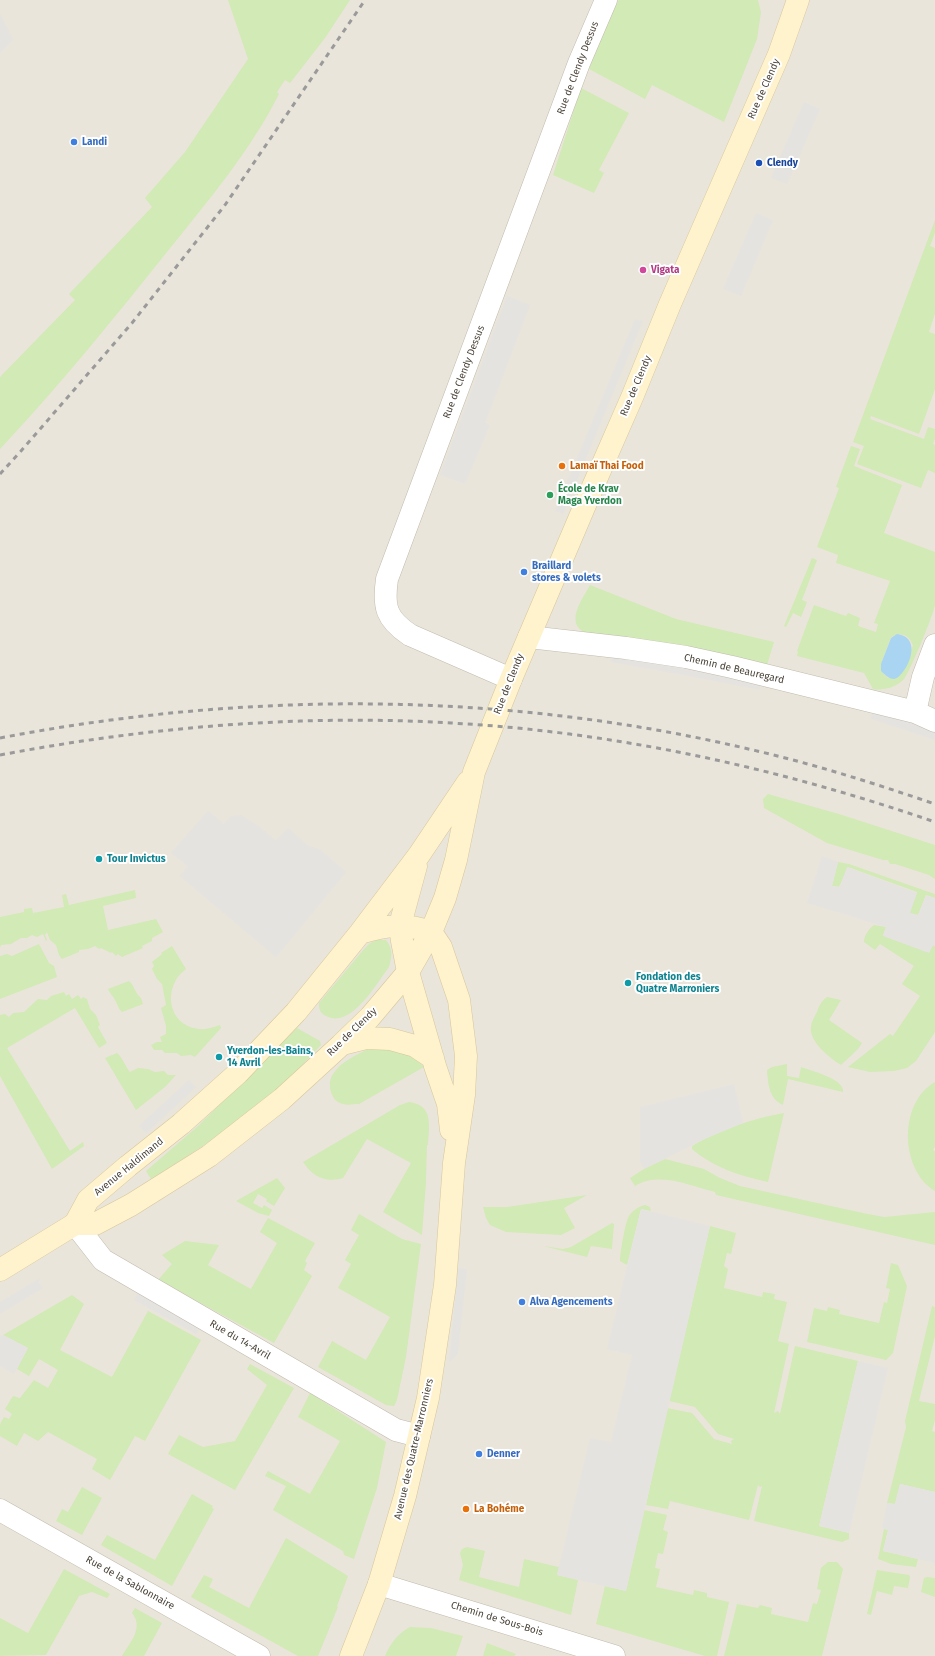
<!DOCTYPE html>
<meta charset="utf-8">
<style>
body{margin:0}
canvas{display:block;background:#f6f3ec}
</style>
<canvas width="935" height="1656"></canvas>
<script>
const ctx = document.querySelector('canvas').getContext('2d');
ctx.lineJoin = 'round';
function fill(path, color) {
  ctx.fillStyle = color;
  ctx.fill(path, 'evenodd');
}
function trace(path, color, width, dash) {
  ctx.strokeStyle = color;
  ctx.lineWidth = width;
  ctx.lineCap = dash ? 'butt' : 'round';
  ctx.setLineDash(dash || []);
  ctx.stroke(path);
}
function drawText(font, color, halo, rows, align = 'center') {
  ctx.font = font + ' "Fira Sans",sans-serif';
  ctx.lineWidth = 4;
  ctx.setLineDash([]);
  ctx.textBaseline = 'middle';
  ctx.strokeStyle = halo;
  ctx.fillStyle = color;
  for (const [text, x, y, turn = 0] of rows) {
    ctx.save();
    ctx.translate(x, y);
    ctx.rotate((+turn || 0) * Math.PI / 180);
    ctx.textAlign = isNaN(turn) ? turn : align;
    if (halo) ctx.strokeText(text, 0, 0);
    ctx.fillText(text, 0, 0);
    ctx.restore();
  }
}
fill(new Path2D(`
 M0 0H935V1656H0Z`), '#eae5da');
fill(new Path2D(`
 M228 0H350L325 38 290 83 285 80 277 92 279 94C252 148 209 200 171 247 116 316 60 385 0 449V377L75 300 69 294 152 207 145 198 185 152 248 59Z
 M619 0H758L761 12 757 39 724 122 652 85 645 99 589 69 609 14Z
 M581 88 629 113 599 170 604 173 594 193 553 175Z
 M935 220V233L930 246 935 248V314L929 332 935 334V389L919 434 871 416 870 419 924 439 928 427 935 429V439L933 444 935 445V473L928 470 921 488 857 464 864 446 853 442Z
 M851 446 860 449 854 466 902 485 884 533 935 552C935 569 935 588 935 605 933 616 911 669 904 679 897 687 883 691 873 689L864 673 797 656 798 651H797L814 605 846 616 848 613 860 618 858 626 876 632 878 624 874 623 890 581 836 563 838 555 817 547 839 488 836 487ZM898 634C906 635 910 637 913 646L888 678 881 671V664L891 637Z
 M812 558 817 560 802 600 807 602 801 617 793 613 786 627 784 626Z
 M590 585 676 619 774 642 767 665 586 633C564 623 582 600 590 585Z
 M768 794 839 814 935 845V879L929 875 895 864H890L888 860H883L827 843 764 808 763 799Z
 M838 862 849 864 926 891 935 894V898L926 895 918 915 909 913 917 892 848 867 839 887 832 886Z
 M135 890 136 898 103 906 108 930 156 919 163 932 152 938V941L142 946 143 948 122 957 118 954 116 956 112 952 111 953 101 948 99 949 95 946 88 949 79 950V952L62 959 59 955 56 945 50 940 47 932 45 935 47 940 46 941 43 934 37 937 32 935 27 938H21L11 944 1 945 0 948V917L24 912V909L32 908 33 913 64 907 62 895 66 894 69 905Z
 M874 925 886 927 883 935 929 952 933 945 935 946V1032L916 1061 907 1068 894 1071 870 1072 848 1067 890 1034 893 1036 920 996 902 984 914 966 880 944 875 950 864 942C864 935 869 929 874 925Z
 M377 940H386C393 949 392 957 389 967 377 983 352 1027 328 1017 321 1014 319 1011 319 1003L364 949 370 943Z
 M39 944 49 963 54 966 57 977 0 999V956L7 954 12 956Z
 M172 946 186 969C162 986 167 1026 199 1029 207 1030 213 1027 220 1025L221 1028 195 1057 191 1055 181 1056 177 1053H165L162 1050H154L151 1045 157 1042H162L160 1037 166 1034V1026L161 1008 166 1005 162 984 157 979 152 969 154 966 152 962 162 954 161 953Z
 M129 981C135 986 134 992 141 998L143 1004 122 1012C118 1008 118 1005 115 1000 113 996 110 994 108 989Z
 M64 992 66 996 69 994 72 999 78 995 81 999 83 997 87 999 90 1009 96 1015 100 1025 98 1027 107 1043 99 1048 75 1008 7 1048 70 1151 83 1142 84 1146 52 1169 0 1076V1015L5 1014 9 1017 13 1013 24 1012 38 999 47 1000 51 996Z
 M827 997 841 1000 829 1020 862 1043 858 1049 841 1065C830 1058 809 1042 811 1027 811 1022 815 1016 817 1012 819 1006 821 1001 827 997Z
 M297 1028 320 1041 321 1045C307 1059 295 1074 280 1087 242 1121 195 1152 151 1179L146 1171 198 1126Z
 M371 1048 411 1053 424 1067 359 1104C353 1104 346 1106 340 1103 330 1099 327 1082 333 1074 341 1061 358 1054 371 1048Z
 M117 1053C123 1058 125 1066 130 1072L138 1068 148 1069 155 1072 164 1071 168 1075H176L165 1087 136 1110 105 1058Z
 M787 1064V1076L799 1078 801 1067C812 1071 845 1079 843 1092L788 1079 783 1105C769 1099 768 1084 767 1070L772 1067Z
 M935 1082V1147L933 1150 935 1151V1191C900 1170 898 1103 935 1082Z
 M409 1102C434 1105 429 1126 428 1145H427L426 1183 422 1235 383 1212 411 1163 367 1139 343 1178C326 1183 313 1177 303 1162L400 1105Z
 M784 1113 768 1182C741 1176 714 1168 692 1149V1146C718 1130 754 1118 784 1113Z
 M665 1159 704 1169 720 1178 740 1186 863 1213 884 1217 935 1212V1245L716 1195 715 1192C690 1186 659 1171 635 1186L630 1178 644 1169Z
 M277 1178 285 1188 274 1206 266 1201 267 1199 258 1194 253 1203 262 1208 264 1205 272 1210 269 1216 258 1213 236 1201Z
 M587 1195 564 1208 575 1228 561 1235 506 1232 490 1225 486 1218 483 1207H507Z
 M645 1205 650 1207 651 1211 641 1209 627 1265 620 1261C620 1253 625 1223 629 1216 633 1210 638 1207 645 1205Z
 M359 1214 402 1239 421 1244 406 1357 397 1400 394 1406 386 1405 318 1367 332 1341 366 1360 390 1317 338 1288 351 1264 345 1260 359 1235 351 1230Z
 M268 1218 315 1243 305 1261 307 1263 304 1270 312 1276 274 1343 158 1280 172 1264 162 1255 185 1241 219 1245 208 1265 251 1289 277 1243 260 1232Z
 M612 1223 614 1224 612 1249 591 1246 587 1257 543 1246 563 1249 571 1247Z
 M710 1226 736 1233 731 1254 727 1253 724 1266 728 1269 724 1288 762 1297 763 1292 775 1294 774 1299 787 1302 778 1341 789 1344 774 1413 778 1411 780 1414 795 1346 858 1361 819 1526 849 1533V1539L842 1542 754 1521 762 1486 760 1487 758 1485 749 1520 670 1501 668 1509 646 1505 667 1408 692 1413 714 1439 732 1444 731 1441 734 1439 718 1434 695 1407 669 1401Z
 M891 1263 898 1265 907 1286 893 1353 886 1360 807 1342 814 1308 827 1311 828 1307 840 1310 839 1314 879 1323 884 1302 887 1303 890 1289 886 1288Z
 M72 1295 84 1304 60 1350 112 1377 148 1311 201 1340 145 1441 135 1436 110 1480 92 1469 97 1459 48 1432 38 1441 24 1433 17 1446 0 1436V1424L4 1417 9 1419 12 1414 5 1409 13 1396 20 1398 34 1380 48 1388 58 1370 39 1359 29 1376 17 1369 28 1348 3 1335Z
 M932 1306 935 1307V1336L919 1401 935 1404V1420L932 1431 935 1432V1492L900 1484 895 1504 887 1503 906 1427 905 1421Z
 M250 1364 294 1388 235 1490 168 1454 179 1435 203 1447 235 1441 267 1385 247 1369Z
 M310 1393 386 1442 377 1488 354 1559 344 1555 343 1551 273 1510 286 1486 265 1476 268 1471 310 1494 340 1441 298 1417Z
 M82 1487 102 1498 82 1535 56 1521 62 1509 68 1512Z
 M192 1494 213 1506 212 1508 214 1509 172 1586 101 1545 107 1535 155 1560Z
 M644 1510 667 1515 663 1530 668 1532 663 1554 658 1553 655 1568 660 1569 656 1587 693 1595 694 1590 707 1593V1597L729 1602 717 1656H705L596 1624 605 1586 626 1591Z
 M884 1529 888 1530 883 1551 918 1559 916 1567 891 1564 878 1559Z
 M286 1538 348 1576 337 1606 338 1607 318 1656H298L191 1597 204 1575 213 1579 209 1587 249 1608Z
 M467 1547 485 1551 479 1577 519 1587 524 1559 559 1567 557 1575 578 1580 571 1615 459 1580 463 1565 460 1553 462 1549Z
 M828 1562H837L843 1569 822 1656H724L737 1604 758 1608 760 1605 772 1608 771 1614 808 1622 813 1603 817 1604 821 1590 817 1589 821 1568Z
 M64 1569 110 1594 107 1598 92 1592 79 1596 46 1655 0 1656V1618L28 1633Z
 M877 1570 909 1575 910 1577 908 1588 894 1586 892 1595 877 1591 871 1615 867 1614Z
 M927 1577 935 1578V1597L921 1592 924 1578Z
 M135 1608 162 1623 144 1656H122C130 1642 144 1628 132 1613Z
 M410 1627 431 1628 463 1636 456 1656H385C390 1644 398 1633 410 1627Z
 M487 1643 516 1654 514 1656H483Z`), '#d2eab5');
fill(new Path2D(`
 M0 13 13 40 0 53Z
 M804 102 820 109 787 184 771 178Z
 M756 213 773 220 741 296 723 289Z
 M507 296 530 305 485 423 490 425 465 484 440 475Z
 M635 319 643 321 563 514 555 511Z
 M612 655 761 681 760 690 683 675 610 662Z
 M873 710 935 731V740L871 719Z
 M208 811 224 824 231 816 241 815 257 825 276 841 288 828 307 845 319 849 346 872 276 957 180 876 188 866 171 853Z
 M822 856 838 862 832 886 840 887 847 867 917 893 910 913 918 915 926 895 935 898V946L933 945 929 953 883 936 886 927 807 903Z
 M189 1080 196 1087 146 1133 139 1126Z
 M734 1084 743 1123 700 1141 644 1169 640 1161V1107Z
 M641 1209 710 1226 626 1591 557 1575 590 1438 611 1442 632 1355 607 1349Z
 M458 1268 467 1269 458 1354 449 1363Z
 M40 1278 39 1283 43 1288 0 1314V1302Z
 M139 1291 201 1326 196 1334 134 1300Z
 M3 1335 28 1348 14 1374 0 1366V1337Z
 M858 1361 888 1368 849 1533 819 1526Z
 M900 1484 935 1492V1563L883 1551 888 1530 882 1528 887 1503 895 1504Z`), '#e5e3e0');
fill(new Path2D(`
 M897 634C926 638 904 678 894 679 889 679 884 674 881 671V664L891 638Z`), '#a9d4f2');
const street = new Path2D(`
 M529 637 626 648 686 657 732 667 915 712 935 721
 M511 679 410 635C386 619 383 607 387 579L579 63 606 0
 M915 712 923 677 935 645
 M75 1224 103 1260 396 1430 419 1436
 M0 1510 259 1656
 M379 1584 614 1656`);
const secondary = new Path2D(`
 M416 866 400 925 402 941 408 972 435 1066 448 1104 451 1130
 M342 1044 366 1038 390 1039 415 1046 433 1058
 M75 1224H95L131 1205 209 1156 282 1099 341 1045 370 1017 408 972 431 932 445 898 456 860 474 772 511 679 591 491 633 395 670 304 779 54 798 0
 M0 1270 75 1224 88 1200 128 1166 181 1124 238 1073 296 1012 360 933 419 855 468 782
 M351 1656 379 1584 405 1496 428 1398 445 1285 454 1163 464 1095 466 1056 459 1000 441 947 431 932C403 923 388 925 360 933`);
trace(street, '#c2bbae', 23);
trace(secondary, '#d6c79b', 23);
trace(street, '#fff', 22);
trace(secondary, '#fff3cd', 22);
trace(new Path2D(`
 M0 474 21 451 132 323 225 205 365 0
 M0 738C250 690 509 691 757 751 817 765 876 784 935 804
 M0 755C148 727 300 714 451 723 616 732 778 768 935 822`), '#9a9a9a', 3, [5, 5]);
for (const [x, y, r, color] of [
 [74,142,4,"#3f7fe0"],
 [759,163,4,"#1a4fb4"],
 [643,270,4,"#d1479c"],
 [562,466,4,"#e8710a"],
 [550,495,4,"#2e9e5b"],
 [524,572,4,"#3f7fe0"],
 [99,859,4,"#0f9aa8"],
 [628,983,4,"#0f9aa8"],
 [219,1057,4,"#0f9aa8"],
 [522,1302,4,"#3f7fe0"],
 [479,1454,4,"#3f7fe0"],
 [466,1509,4,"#e8710a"]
]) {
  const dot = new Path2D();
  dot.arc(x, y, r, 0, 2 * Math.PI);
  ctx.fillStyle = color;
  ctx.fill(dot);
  trace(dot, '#fff', 1.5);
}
drawText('10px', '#4b4439', '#fff', [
 ["Rue de Clendy Dessus",578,68,-69],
 ["Rue de Clendy",764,89,-66],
 ["Rue de Clendy Dessus",464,372,-69],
 ["Rue de Clendy",636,386,-67],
 ["Chemin de Beauregard",734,669,13],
 ["Rue de Clendy",509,684,-68],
 ["Rue de Clendy",352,1032,-44],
 ["Avenue Haldimand",129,1167,-39],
 ["Rue du 14-Avril",240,1340,30],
 ["Avenue des Quatre-Marronniers",414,1449,-77],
 ["Rue de la Sablonnaire",130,1583,29],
 ["Chemin de Sous-Bois",497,1619,17]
]);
drawText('bold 10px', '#366cbe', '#fff', [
 ["Landi",82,142],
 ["Braillard",532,566],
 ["stores & volets",532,578],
 ["Alva Agencements",530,1302],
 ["Denner",487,1454]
], 'left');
drawText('bold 10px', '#164399', '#fff', [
 ["Clendy",767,163]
], 'left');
drawText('bold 10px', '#b23c85', '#fff', [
 ["Vigata",651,270]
], 'left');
drawText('bold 10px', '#c56008', '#fff', [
 ["Lamaï Thai Food",570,466],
 ["La Bohéme",474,1509]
], 'left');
drawText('bold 10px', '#27864d', '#fff', [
 ["École de Krav",558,489],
 ["Maga Yverdon",558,501]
], 'left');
drawText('bold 10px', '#0d838f', '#fff', [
 ["Tour Invictus",107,859],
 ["Fondation des",636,977],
 ["Quatre Marroniers",636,989],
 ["Yverdon-les-Bains,",227,1051],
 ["14 Avril",227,1063]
], 'left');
</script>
